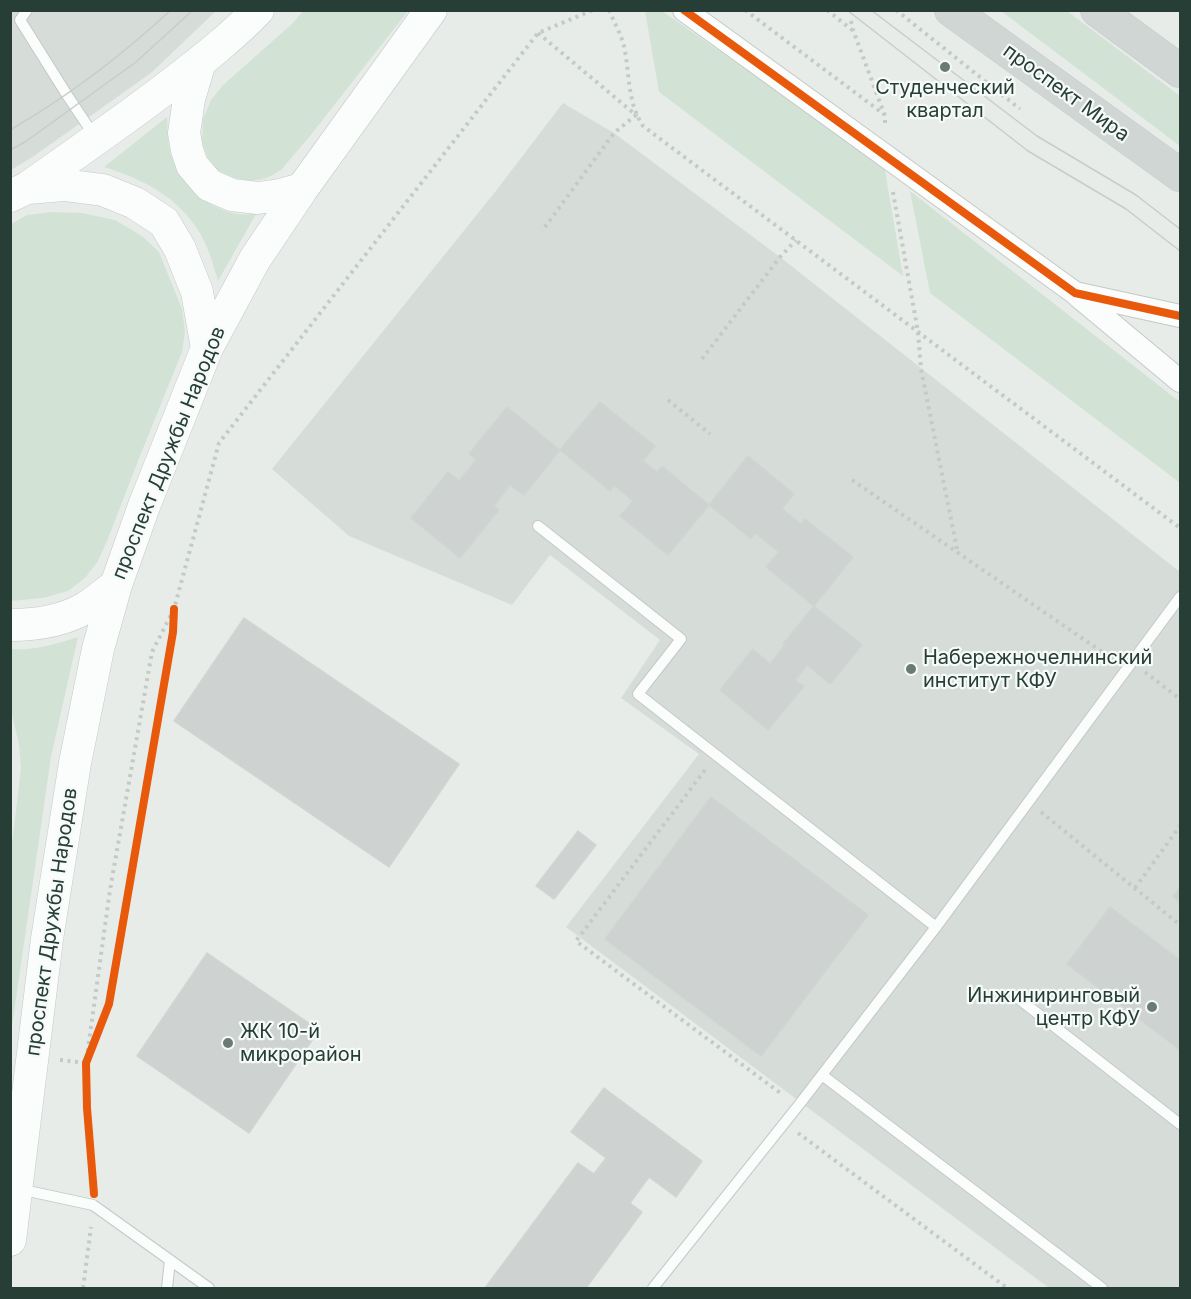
<!DOCTYPE html>
<meta charset="utf-8">
<style>
body{margin:0}
#map{position:relative;width:1191px;height:1299px;overflow:hidden;background:#e7ece9;font-family:Inter,sans-serif}
canvas{display:block}
.frame{position:absolute;inset:0;border:12px solid #263e35;pointer-events:none}
</style>
<div id="map">
<canvas width="1191" height="1299"></canvas>
<div class="frame"></div>
</div>
<script>
const ctx = document.querySelector('canvas').getContext('2d');
ctx.lineJoin = 'round';
function fill(path, color) {
  ctx.fillStyle = color;
  ctx.fill(path, 'evenodd');
}
function trace(path, color, width, dash) {
  ctx.strokeStyle = color;
  ctx.lineWidth = width;
  ctx.lineCap = dash ? 'butt' : 'round';
  ctx.setLineDash(dash || []);
  ctx.stroke(path);
}
function drawText(font, color, halo, rows, align = 'center') {
  ctx.font = font + ' Inter,sans-serif';
  ctx.lineWidth = 4.5;
  ctx.setLineDash([]);
  ctx.textBaseline = 'middle';
  ctx.strokeStyle = halo;
  ctx.fillStyle = color;
  for (const [text, x, y, turn = 0] of rows) {
    ctx.save();
    ctx.translate(x, y);
    ctx.rotate((+turn || 0) * Math.PI / 180);
    ctx.textAlign = isNaN(turn) ? turn : align;
    if (halo) ctx.strokeText(text, 0, 0);
    ctx.fillText(text, 0, 0);
    ctx.restore();
  }
}
fill(new Path2D(`
 M11 11H216L151 73 34 156 11 170Z
 M563 103 614 133 780 257 1180 572V1288H1049L566 927 699 754 621 698 660 640 550 555 512 605 349 536 272 469 495 192Z`), '#d6ddd9');
fill(new Path2D(`
 M303 11H408L310 136 281 170 267 178 251 181 235 178 218 170 207 156 202 141 203 119 211 100 223 85 293 23Z
 M645 11H662L884 165 903 276 659 92Z
 M1001 11H1067L1180 96V146Z
 M167 117C168 126 167 136 169 145 173 178 204 208 237 214 243 215 250 214 256 214L218 281C213 264 208 245 198 230 175 195 142 179 104 167Z
 M910 191 1180 402V483L930 293Z
 M52 212 82 213 115 220 142 236 159 252 182 309 185 331 182 352 140 456 107 541 98 561 85 578 68 591 43 598 11 601V224L27 215Z
 M78 637 51 757 11 1033 10 860 21 768 19 745 11 710V649C34 651 56 644 78 637Z`), '#d2e3d6');
const building = new Path2D(`
 M600 402 655 446 643 461 657 472 662 466 709 505 668 555 620 516 633 501 614 485 610 491 560 450Z
 M507 407 560 450 524 495 510 485 494 506 499 510 460 558 411 518 448 472 459 481 476 460 469 454Z
 M748 456 794 494 782 509 801 524 805 519 853 557 814 606 766 567 779 552 755 533 751 539 709 505Z
 M814 606 862 645 830 684 807 665 795 680 804 686 768 730 720 690 753 649 770 664 785 645 783 644Z
 M244 618 459 764 389 867 174 721Z
 M711 797 868 915 761 1056 605 939Z
 M578 831 596 845 554 899 536 886Z
 M1180 887V902L1173 897Z
 M1110 907 1180 960V1050L1067 964Z
 M207 953 319 1030 249 1133 137 1056Z
 M604 1088 702 1161 676 1197 649 1177 630 1203 642 1212 586 1288H485L578 1163 594 1174 606 1158 571 1132Z`);
fill(building, '#ced3d1');
trace(building, '#d0d5d2', 1.5);
const service = new Path2D(`
 M27 10 20 20 67 95 95 137
 M538 526 681 639 638 694 936 927
 M1019 999 1180 1124
 M822 1075 1102 1288
 M19 1189 93 1205 209 1288
 M167 1288 170 1260
 M653 1288 798 1106 936 927 1180 597`);
const minor = new Path2D(`
 M684 10 1075 293 1180 316
 M1078 296 1180 381`);
const secondary = new Path2D(`
 M200 62 189 99 184 133 187 150 192 165 209 185 232 195 258 198 280 195 302 189
 M28 188 64 185 103 190 135 203 164 222 180 249 197 292 207 348
 M10 196 27 188C75 154 123 121 170 85 200 62 231 38 258 10
 M10 625C36 625 63 621 85 608 96 602 106 592 116 585
 M10 1240 47 939 75 763 98 649 116 585 144 506 207 348 255 259 302 189 431 10`);
const primary = new Path2D(`
 M951 10 1180 175
 M1097 10 1180 71`);
trace(service, '#c4c9c6', 12);
trace(minor, '#c4c9c6', 24);
trace(secondary, '#c3c9c6', 33);
trace(primary, '#c3cac7', 34);
trace(new Path2D(`
 M609 10C614 22 621 34 624 46 630 74 627 102 643 126L1180 528
 M745 10 885 115
 M827 10 852 30
 M896 10 1020 109
 M851 21 853 30 885 116V125
 M538 33 636 115 614 133 542 231
 M893 192 918 332 921 369 958 554
 M702 359 780 257 796 240
 M668 400 710 434
 M852 480 1105 654 1115 657
 M1145 672 1180 699
 M705 770 576 941 783 1095
 M1041 812 1180 925
 M1135 888 1180 826
 M60 1060 86 1063
 M798 1133 1007 1288
 M93 1186 87 1108 86 1063 110 890 152 652 174 609 219 443 538 33 593 10
 M83 1288 91 1227`), '#c3cbc7', 4, [3, 4.5]);
trace(service, '#fbfcfc', 10);
trace(minor, '#fbfcfc', 22);
trace(secondary, '#fbfcfc', 32);
trace(primary, '#d0d6d4', 33);
trace(new Path2D(`
 M847 10 1028 151 1126 209 1180 251
 M871 10 1037 136 1136 195 1180 229
 M10 130C69 96 121 56 171 10
 M10 150 25 142 136 62 193 10`), '#c8ccca', 1.5);
trace(new Path2D(`
 M684 10 1075 293 1180 316
 M94 1194 87 1108 86 1063 109 1004 173 632 174 609`), '#e8590c', 8);
for (const [x, y, r, color] of [
 [945,67,6,"#6a7b74"],
 [911,669,6,"#6a7b74"],
 [1152,1007,6,"#6a7b74"],
 [228,1043,6,"#6a7b74"]
]) {
  const dot = new Path2D();
  dot.arc(x, y, r, 0, 2 * Math.PI);
  ctx.fillStyle = color;
  ctx.fill(dot);
  trace(dot, '#f6faf8', 2);
}
drawText('20px', '#263e35', '#f6faf8', [
 ["Студенческий",945,88,"center"],
 ["квартал",945,111,"center"],
 ["Набережночелнинский",923,658],
 ["институт КФУ",923,681],
 ["Инжиниринговый",1140,996,"right"],
 ["центр КФУ",1140,1019,"right"],
 ["ЖК 10-й",240,1032],
 ["микрорайон",240,1055]
], 'left');
drawText('20px', '#263e35', '#f6faf8', [
 ["проспект Мира",1066,93,36],
 ["проспект Дружбы Народов",169,453,-68],
 ["проспект Дружбы Народов",52,922,-82]
]);
</script>
